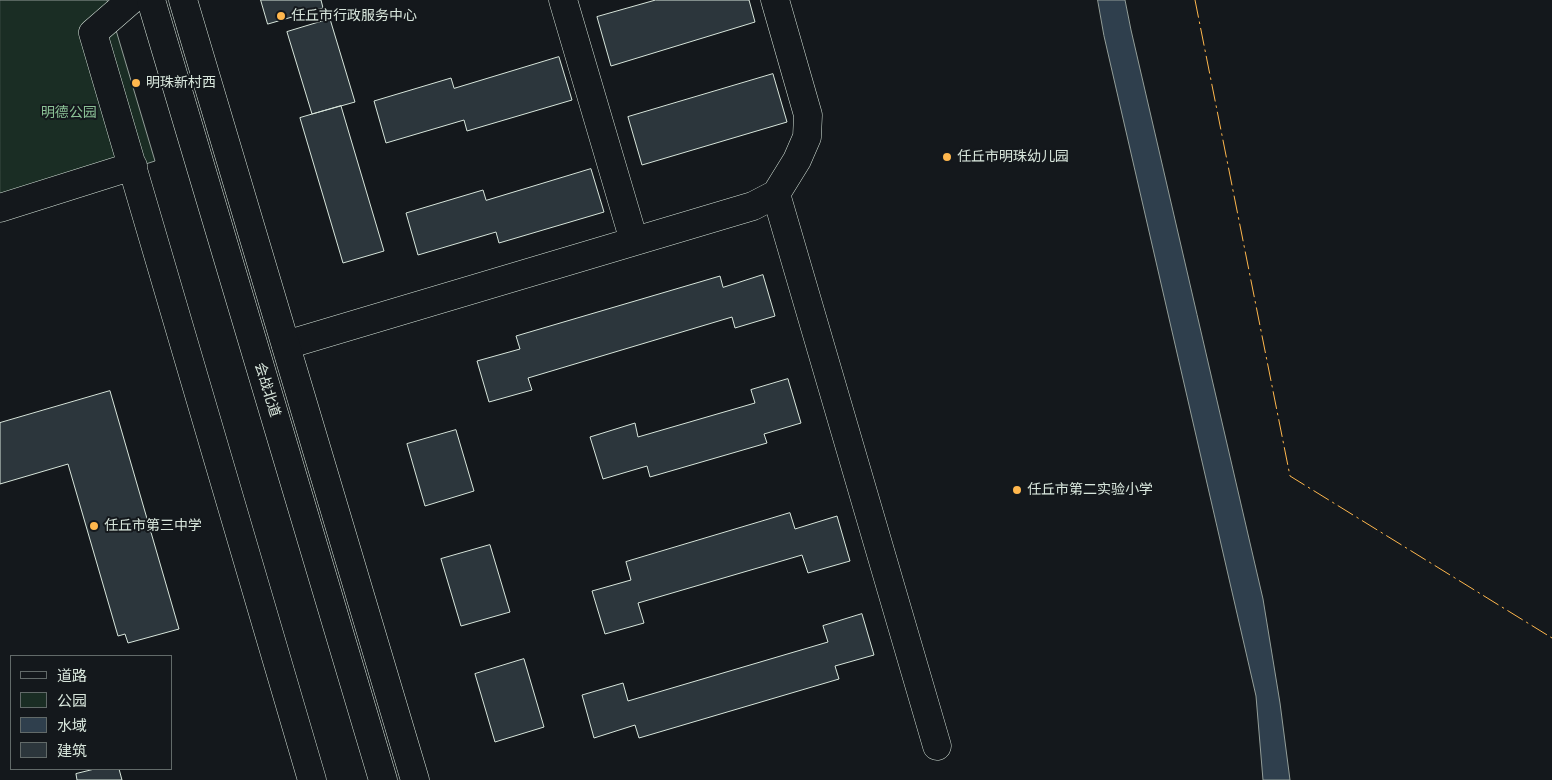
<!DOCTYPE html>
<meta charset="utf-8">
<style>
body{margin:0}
#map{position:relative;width:1552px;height:780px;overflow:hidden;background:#14181c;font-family:"Fira Sans","Noto Sans SC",sans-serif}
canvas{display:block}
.legend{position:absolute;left:10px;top:655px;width:162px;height:115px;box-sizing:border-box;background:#14181c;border:1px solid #626a69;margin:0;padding:6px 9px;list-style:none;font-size:15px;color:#d8e6dc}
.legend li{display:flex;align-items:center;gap:10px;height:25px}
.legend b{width:25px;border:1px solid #626a69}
</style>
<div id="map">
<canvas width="1552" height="780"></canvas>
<ul class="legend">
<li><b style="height:6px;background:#14181c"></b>道路</li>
<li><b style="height:14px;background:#1a2d24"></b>公园</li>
<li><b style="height:14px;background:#2f3f4d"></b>水域</li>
<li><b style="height:14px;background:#2c363c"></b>建筑</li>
</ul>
</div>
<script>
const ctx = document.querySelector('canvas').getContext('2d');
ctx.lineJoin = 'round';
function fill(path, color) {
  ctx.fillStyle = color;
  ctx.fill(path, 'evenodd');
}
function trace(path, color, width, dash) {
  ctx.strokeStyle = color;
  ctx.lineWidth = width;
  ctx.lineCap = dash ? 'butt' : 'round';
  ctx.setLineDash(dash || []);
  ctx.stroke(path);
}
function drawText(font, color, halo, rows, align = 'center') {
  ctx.font = font + ' "Fira Sans","Noto Sans SC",sans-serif';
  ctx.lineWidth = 4;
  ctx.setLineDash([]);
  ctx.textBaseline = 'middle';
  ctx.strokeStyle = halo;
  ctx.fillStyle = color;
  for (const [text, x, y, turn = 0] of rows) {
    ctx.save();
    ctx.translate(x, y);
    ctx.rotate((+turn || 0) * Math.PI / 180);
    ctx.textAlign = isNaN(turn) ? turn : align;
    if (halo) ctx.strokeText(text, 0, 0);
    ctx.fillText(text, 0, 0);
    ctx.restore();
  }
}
const green = new Path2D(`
 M0 0H107L155 161 0 210Z`);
fill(green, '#1a2d24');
trace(green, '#939e99', 1);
const water = new Path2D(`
 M1098 0H1125L1131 30 1263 599 1280 703 1290 780H1263L1256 696 1104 36Z`);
fill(water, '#2f3f4d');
trace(water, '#939e99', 1);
const building = new Path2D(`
 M261 0H321L323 8 268 24Z
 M656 0H749L755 22 611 66 597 17Z
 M330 19 355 102 312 114 287 32Z
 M559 57 572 100 467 131 464 120 386 143 374 101 451 78 454 88Z
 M773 74 787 122 642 165 628 117Z
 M341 106 384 251 343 263 300 118Z
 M591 169 604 212 499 243 496 232 418 255 406 213 483 190 486 200Z
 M763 275 775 316 735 328 732 317 528 378 532 390 489 402 477 361 520 349 516 336 720 276 723 287Z
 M788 379 801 423 764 434 767 443 650 477 647 466 603 479 590 437 635 423 638 437 755 403 751 390Z
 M110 391 179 629 128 643 125 634 118 636 68 464 0 484V423Z
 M456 430 474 491 425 506 407 444Z
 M790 513 795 529 837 516 850 561 808 573 802 555 638 603 644 623 605 634 592 591 631 580 626 562Z
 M490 545 510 612 461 626 441 559Z
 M862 614 874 655 835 666 839 679 639 738 635 725 594 738 582 695 623 683 628 701 828 642 823 626Z
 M524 659 544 727 495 742 475 674Z
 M95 769H119L122 780H77L76 774Z`);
fill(building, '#2c363c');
trace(building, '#d8e6dc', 1);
const minor = new Path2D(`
 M131 0 93 33 312 780
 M563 0 634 241
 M776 194 937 746
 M0 208 133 166
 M286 345 753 206 776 194 797 160 807 137 808 115 775 0`);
const major = new Path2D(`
 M151 0 383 780
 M183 0 415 780`);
trace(minor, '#d8e6dc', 29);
trace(major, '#d8e6dc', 29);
trace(minor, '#14181c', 28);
trace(major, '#14181c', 28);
trace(new Path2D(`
 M1195 0 1290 476 1552 638`), '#ffb74d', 1, [18, 4, 2.5, 4]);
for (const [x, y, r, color] of [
 [281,16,5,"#ffb74d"],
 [136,83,5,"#ffb74d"],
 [947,157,5,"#ffb74d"],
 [1017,490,5,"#ffb74d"],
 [94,526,5,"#ffb74d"]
]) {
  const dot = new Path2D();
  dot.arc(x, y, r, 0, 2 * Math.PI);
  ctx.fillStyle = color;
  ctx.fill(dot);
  trace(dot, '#14181c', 2);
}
drawText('14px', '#d8e6dc', '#14181c', [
 ["任丘市行政服务中心",291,16],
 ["明珠新村西",146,83],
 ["任丘市明珠幼儿园",957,157],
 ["任丘市第二实验小学",1027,490],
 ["任丘市第三中学",104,526]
], 'left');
drawText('14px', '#8ac095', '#14181c', [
 ["明德公园",69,113]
]);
drawText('14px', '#d8e6dc', '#14181c', [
 ["会战北道",267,390,73]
]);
</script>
